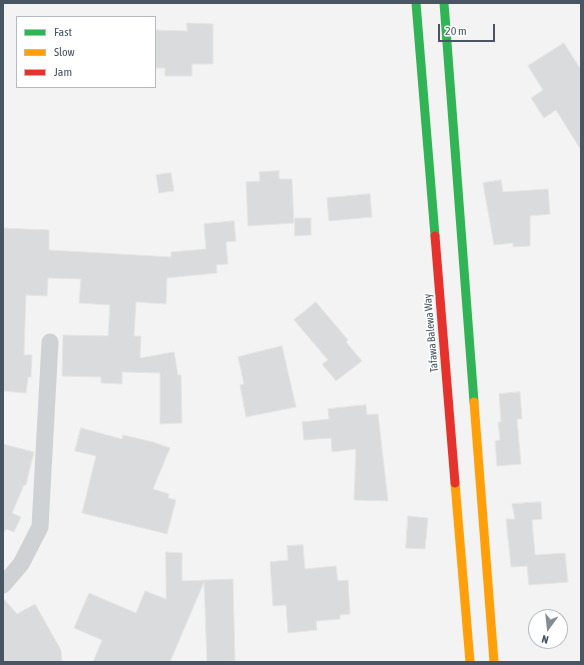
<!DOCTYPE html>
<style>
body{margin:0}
#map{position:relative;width:584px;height:665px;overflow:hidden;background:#f3f3f3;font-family:"Asap Condensed",sans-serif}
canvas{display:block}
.frame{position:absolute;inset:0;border:4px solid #475662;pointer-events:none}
.legend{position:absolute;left:16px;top:16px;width:140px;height:72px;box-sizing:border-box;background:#fff;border:1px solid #b5bbc0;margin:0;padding:5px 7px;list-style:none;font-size:12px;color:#475662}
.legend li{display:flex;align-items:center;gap:8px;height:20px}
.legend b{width:20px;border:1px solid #b5bbc0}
.north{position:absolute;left:528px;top:609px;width:40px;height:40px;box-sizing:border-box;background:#fff;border:1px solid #b5bbc0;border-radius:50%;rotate:195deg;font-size:11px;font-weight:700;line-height:16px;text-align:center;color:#475662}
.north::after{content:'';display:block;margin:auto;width:14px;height:18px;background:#838d95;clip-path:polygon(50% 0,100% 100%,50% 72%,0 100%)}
.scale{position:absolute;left:438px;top:24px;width:57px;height:18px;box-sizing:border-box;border:2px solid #475662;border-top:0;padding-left:5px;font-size:12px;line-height:14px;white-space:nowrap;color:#475662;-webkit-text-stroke:3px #fff;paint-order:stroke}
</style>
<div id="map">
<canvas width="584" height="665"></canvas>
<div class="frame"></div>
<ul class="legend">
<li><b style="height:5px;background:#30b455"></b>Fast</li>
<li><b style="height:5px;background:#ff9f0a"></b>Slow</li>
<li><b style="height:5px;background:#e5322d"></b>Jam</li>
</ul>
<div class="north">N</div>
<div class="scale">20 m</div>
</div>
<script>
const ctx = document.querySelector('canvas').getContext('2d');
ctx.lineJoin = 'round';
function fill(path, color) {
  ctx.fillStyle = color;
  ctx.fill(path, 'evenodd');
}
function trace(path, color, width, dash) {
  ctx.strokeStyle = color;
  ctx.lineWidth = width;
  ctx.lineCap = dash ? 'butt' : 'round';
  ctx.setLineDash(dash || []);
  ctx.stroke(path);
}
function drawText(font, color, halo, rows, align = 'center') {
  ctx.font = font + ' "Asap Condensed",sans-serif';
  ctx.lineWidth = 3.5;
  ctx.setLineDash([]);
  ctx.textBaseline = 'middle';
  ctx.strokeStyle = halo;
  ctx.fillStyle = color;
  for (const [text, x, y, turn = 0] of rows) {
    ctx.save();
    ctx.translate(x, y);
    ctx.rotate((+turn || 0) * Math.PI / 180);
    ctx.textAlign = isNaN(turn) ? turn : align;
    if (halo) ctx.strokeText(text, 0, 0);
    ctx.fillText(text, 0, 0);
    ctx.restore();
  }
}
const building = new Path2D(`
 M187 23 213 24V64H192V76H165V68H155V30L187 31Z
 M564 43 581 70V150L556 110 544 118 531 98 543 90 528 66Z
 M279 171V179H292L294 223 248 226 246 182 260 181 259 172Z
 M171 173 174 191 159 193 156 175Z
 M501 180 503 192 548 189 550 214 530 216V246L513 247V243L494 245 483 183Z
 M370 194 372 217 329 221 327 198Z
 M295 218H311V235L295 236Z
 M234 221 236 241 226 242 228 264 216 265 217 273 167 278 166 304 136 302 134 336H141L140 358 174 352 178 375H181L182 423 160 424V373L122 372V384L101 383V377L62 376 63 335 108 336 110 305 79 303 81 279 48 278 47 296 26 295 24 355H32L31 377H28L26 393 3 391V228L49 230V250L171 257V252L206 249 204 224Z
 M316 302 348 340 346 342 362 361 336 381 322 364 328 360 294 320Z
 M282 346 296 407 246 417 240 385 244 384 238 357Z
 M520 392 522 419H517L521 464 497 466 495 441 500 440 498 422H501L499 394Z
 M366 405 367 415 378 414 388 501 354 500 356 449 332 452 331 438 304 440 302 422 329 419 328 409Z
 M81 428 122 439 123 435 153 442 170 448 153 489 169 494 168 498 176 500 167 534 82 513 96 456 75 451Z
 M3 444 34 452 26 485H24L12 513 21 517 14 532 6 529 3 534Z
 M541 502 542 519 532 520 535 555 565 553 568 582 529 585 527 566 511 567 506 519H515L512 504Z
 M408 516 428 518 425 549 406 548Z
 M303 545 305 569 336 566 338 581 348 580 350 614 340 615V619L316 621 317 630 288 633 286 605 273 606 270 562 288 560 287 546Z
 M166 552 182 553V581L233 579 235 661 207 662 204 582 170 662H93L102 640 74 628 89 593 136 613 145 591 166 599Z
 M3 598 17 614 35 604 61 650 62 662H3Z`);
fill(building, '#dadbdd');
trace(building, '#e4e5e6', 1);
trace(new Path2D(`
 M3 585 21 564 40 527 50 342`), '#ced2d4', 17);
trace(new Path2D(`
 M416 3 435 236
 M444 3 474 402`), '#30b455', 9);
trace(new Path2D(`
 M474 402 494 662
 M455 483 470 662`), '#ff9f0a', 9);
trace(new Path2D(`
 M435 236 455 483`), '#e5322d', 9);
drawText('11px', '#475662', '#fff', [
 ["Tafawa Balewa Way",431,333,-95]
]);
</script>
